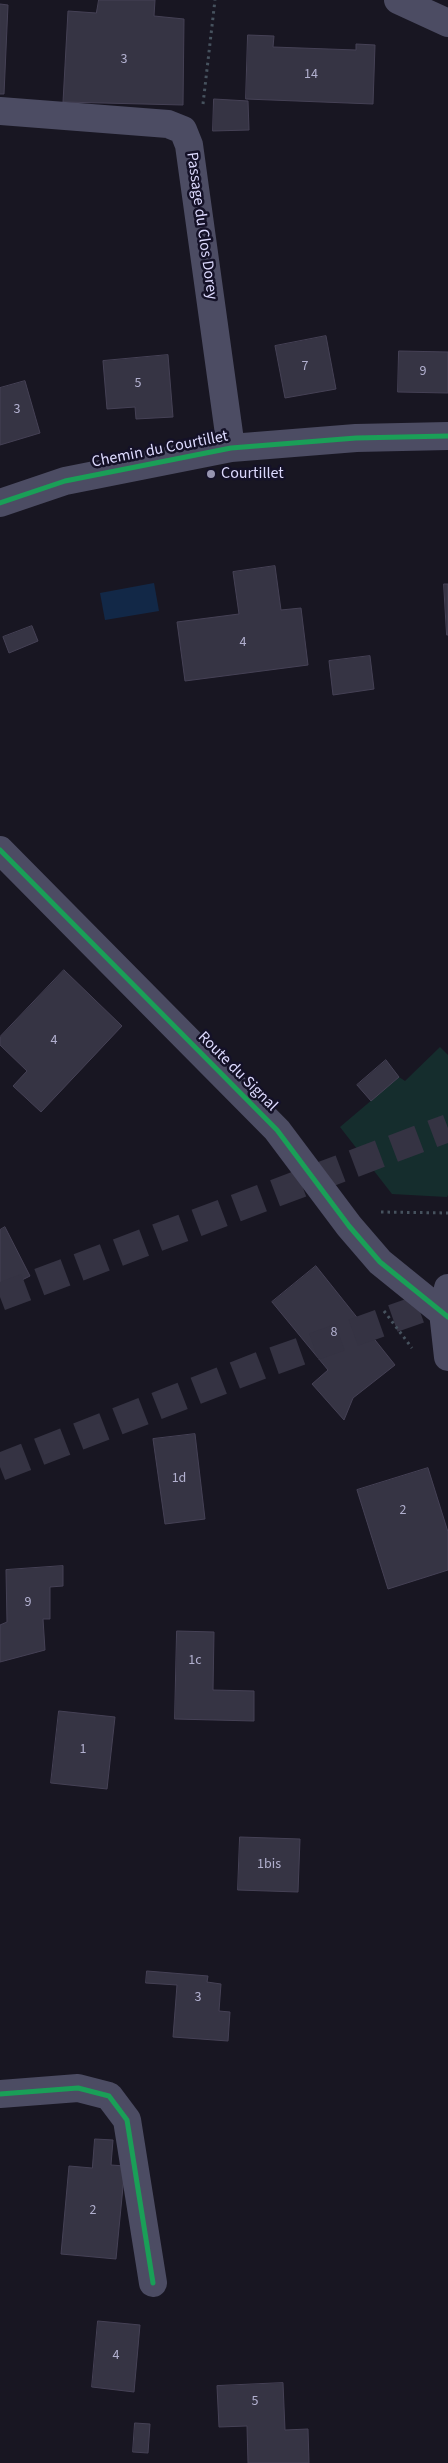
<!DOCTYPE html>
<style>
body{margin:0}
canvas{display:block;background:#181622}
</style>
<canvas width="448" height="2463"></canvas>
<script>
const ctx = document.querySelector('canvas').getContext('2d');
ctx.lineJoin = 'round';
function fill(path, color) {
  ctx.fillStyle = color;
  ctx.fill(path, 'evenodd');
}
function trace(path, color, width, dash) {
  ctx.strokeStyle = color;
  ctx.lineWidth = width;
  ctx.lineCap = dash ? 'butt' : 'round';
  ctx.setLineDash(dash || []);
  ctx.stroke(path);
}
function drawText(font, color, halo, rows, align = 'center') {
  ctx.font = font + ' "Source Sans 3",sans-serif';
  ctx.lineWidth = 5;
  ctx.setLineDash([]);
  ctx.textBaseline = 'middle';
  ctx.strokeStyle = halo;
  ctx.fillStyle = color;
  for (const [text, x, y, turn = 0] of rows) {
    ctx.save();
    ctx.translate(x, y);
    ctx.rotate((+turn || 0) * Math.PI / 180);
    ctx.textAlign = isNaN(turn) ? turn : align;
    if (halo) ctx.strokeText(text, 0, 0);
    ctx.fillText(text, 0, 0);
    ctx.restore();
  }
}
fill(new Path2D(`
 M440 1047 448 1055V1195L447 1197 392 1194 340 1127 399 1077 405 1081Z`), '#152d2d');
fill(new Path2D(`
 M154 583 159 611 105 620 100 593Z`), '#122847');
const building = new Path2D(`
 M99 0H155L154 16 184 19 183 105 63 102 68 11 96 13Z
 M0 4 8 5 4 94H0Z
 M248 35 274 36 273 47 356 50V44L375 45 373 104 246 99Z
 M214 99 248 101 249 130 213 131Z
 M326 336 336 389 285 398 275 346Z
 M399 351 448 352V393L398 392Z
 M168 355 173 417 136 419 135 407 107 409 103 361Z
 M25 381 40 433 0 445V388Z
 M275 566 281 610 301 608 308 665 185 681 177 622 239 614 233 572Z
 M444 584H448V635H447Z
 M32 626 38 641 9 653 3 637Z
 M370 656 374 689 333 695 329 661Z
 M64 970 122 1026 41 1112 13 1086 27 1071 0 1045V1037Z
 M386 1060 399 1077 371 1101 357 1085Z
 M5 1227 30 1276 0 1291V1230Z
 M316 1266 395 1365 353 1398 344 1420 312 1384 328 1370 272 1302Z
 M195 1434 205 1519 165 1524 153 1439Z
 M428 1468 448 1532V1570L388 1589 357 1490Z
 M63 1566V1586L50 1587V1619H43L45 1650 0 1662V1625L7 1622 6 1570Z
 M177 1631 214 1632 213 1690 254 1691V1721L175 1719Z
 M59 1711 115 1717 107 1789 51 1783Z
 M240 1837 300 1839 298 1892 238 1890Z
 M147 1971 208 1976 207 1982 221 1984 219 2011 230 2012 228 2041 173 2037 177 1985 146 1983Z
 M95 2139 113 2140 111 2165 125 2166 116 2259 61 2254 69 2166 92 2168Z
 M98 2321 140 2325 134 2392 92 2387Z
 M283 2383 285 2430 308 2429 309 2463H248L247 2426 219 2427 217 2386Z
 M135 2423 150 2424 148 2453 133 2452Z`);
fill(building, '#363444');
trace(building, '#454155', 1);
trace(new Path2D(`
 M0 1297 448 1128
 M0 1467 262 1365 448 1299`), '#353343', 28, [28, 14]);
trace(new Path2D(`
 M203 104 215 0
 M381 1212 448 1213
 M384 1311 412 1348`), '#46525e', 3, [2.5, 4]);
trace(new Path2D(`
 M398 0 448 23
 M0 111 168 124 183 130 189 145 231 448
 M0 503 65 481 231 448 356 438 448 436
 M0 850 277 1130 349 1226 380 1262 448 1317
 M448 1288 443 1312 448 1357
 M0 2094 78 2088 109 2096 127 2120 153 2283`), '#4c4c63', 28);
trace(new Path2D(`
 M0 503 65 481 231 448 356 438 448 436
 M0 850 277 1130 349 1226 380 1262 448 1317
 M0 2094 78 2088 109 2096 127 2120 153 2283`), '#1a9f57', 5);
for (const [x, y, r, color] of [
 [211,474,5,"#9795b0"]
]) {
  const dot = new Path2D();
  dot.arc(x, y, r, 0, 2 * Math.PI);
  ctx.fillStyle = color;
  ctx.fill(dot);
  trace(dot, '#141127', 2);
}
drawText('14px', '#b2b0cf', null, [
 ["3",124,60],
 ["14",311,75],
 ["7",305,367],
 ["9",423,372],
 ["5",138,384],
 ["3",17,410],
 ["4",243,643],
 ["4",54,1041],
 ["8",334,1333],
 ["1d",179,1479],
 ["2",403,1511],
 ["9",28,1603],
 ["1c",195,1661],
 ["1",83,1750],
 ["1bis",269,1865],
 ["3",198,1998],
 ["2",93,2211],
 ["4",116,2356],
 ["5",255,2402]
]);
drawText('16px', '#dcd9fd', '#141127', [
 ["Passage du Clos Dorey",201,226,82],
 ["Chemin du Courtillet",160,450,-11],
 ["Route du Signal",237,1072,45]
]);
drawText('16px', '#dcd9fd', '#141127', [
 ["Courtillet",221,474]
], 'left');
</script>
